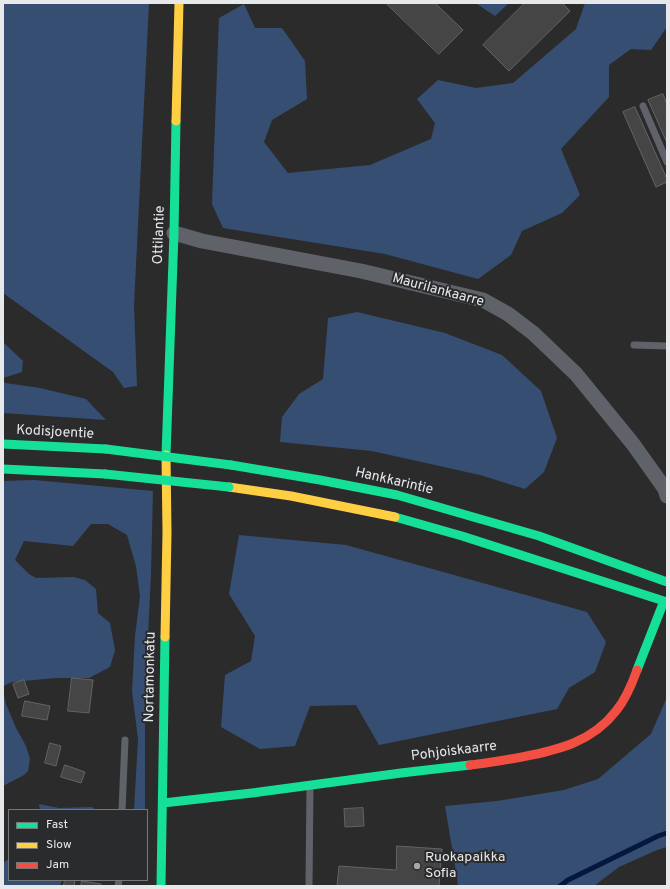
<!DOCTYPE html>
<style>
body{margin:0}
#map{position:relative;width:670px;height:889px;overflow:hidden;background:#2b2b2c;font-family:Overpass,sans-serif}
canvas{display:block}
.frame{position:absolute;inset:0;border:4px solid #e7e8e9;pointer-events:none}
.legend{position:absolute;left:8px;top:809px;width:140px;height:72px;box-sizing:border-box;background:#2a2b2d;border:1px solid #767778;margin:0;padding:5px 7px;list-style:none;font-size:12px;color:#e7e8e9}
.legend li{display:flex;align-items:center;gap:8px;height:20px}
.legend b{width:20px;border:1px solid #767778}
</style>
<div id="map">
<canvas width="670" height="889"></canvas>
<div class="frame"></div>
<ul class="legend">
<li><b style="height:5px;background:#16e098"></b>Fast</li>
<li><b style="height:5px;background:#ffcf43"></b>Slow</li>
<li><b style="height:5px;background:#f24e42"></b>Jam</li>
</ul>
</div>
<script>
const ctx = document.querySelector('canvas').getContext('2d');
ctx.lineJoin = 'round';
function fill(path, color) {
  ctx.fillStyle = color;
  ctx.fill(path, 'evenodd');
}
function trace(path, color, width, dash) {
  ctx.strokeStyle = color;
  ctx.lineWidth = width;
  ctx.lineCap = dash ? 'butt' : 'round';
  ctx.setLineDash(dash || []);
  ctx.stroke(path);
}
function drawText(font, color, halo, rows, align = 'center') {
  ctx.font = font + ' Overpass,sans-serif';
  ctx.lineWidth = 4;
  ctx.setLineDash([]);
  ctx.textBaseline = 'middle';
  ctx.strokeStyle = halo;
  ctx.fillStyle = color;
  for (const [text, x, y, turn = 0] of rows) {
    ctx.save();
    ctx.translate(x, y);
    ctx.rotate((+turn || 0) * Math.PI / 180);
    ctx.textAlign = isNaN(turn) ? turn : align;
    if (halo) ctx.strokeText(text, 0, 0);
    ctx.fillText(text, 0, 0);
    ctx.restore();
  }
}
fill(new Path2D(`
 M3 3H149L134 305 137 386 124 388 113 372 3 293Z
 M478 3H509L495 16 477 4Z
 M585 3H667V27L651 50 631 49 609 65V97L561 149 580 195 562 213 522 231 511 255 478 279 385 254 223 228 212 204 219 18 244 4 255 28H282L305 61 307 99 272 120 264 142 288 173 370 165 431 139 435 123 417 99 438 80 476 88 513 83 576 29Z
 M357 312 445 333 502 355 541 391 557 438 544 472 525 489 480 475 372 451 280 442 282 417 299 394 323 379 328 318Z
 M3 342 23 361 22 372 3 378Z
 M3 381 5 383 40 388 86 399 106 420 3 413Z
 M34 480 153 491 151 573 145 701V810H134L138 739 132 691 135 636 140 596 136 566 127 535 108 524H91L73 546 24 541 15 560 29 574 36 578 74 577 85 580 96 589 98 613 110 623 115 650 110 667 89 678H56L12 682 3 686V481Z
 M239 535 346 545 587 612 606 642 595 672 569 688 557 709 379 745 356 705 310 706 295 746 260 749 221 727 225 675 251 661 255 636 229 594Z
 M3 691 6 704 16 728 26 746 30 759 28 771 24 775 3 786Z
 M667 697V847L657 850 619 867 594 886H458L457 878 445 806 497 801 564 790 598 779 651 734Z
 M39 804 59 808 92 807 95 810H40Z
 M9 859V880H62L60 886H3V863Z`), '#374e73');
trace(new Path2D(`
 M560 886 568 880 658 836 667 833`), '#04173f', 5);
const building = new Path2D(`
 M386 3H435L463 30 439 54Z
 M525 3H562L570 11 509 71 483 45Z
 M663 94 667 104V143L648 100Z
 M635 107 667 179V182L656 187 623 112Z
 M72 678 93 680 89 713 68 711Z
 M24 680 29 694 18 698 13 684Z
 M25 701 50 706 47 720 22 716Z
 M50 743 61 746 56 766 45 763Z
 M65 765 85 772 81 783 61 777Z
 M363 808 364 826 345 827 344 809Z
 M397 846 442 849 439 886H337L339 866 396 870Z
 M65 880H75L74 886 64 885Z
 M82 881 101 884V886H81Z`);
fill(building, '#454546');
trace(building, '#646465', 1);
trace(new Path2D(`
 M643 106 667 162
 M634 345 667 346
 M122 810 125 740
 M118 886 119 880
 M309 886 310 786`), '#5f6369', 7);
trace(new Path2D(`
 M174 233 202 241 361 271 483 300 508 314 533 333 576 374 633 444 665 489 667 496`), '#5f6369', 15);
trace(new Path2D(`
 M3 444 106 449
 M166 455 174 233 176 121
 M231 465 320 480 397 495 539 536 667 582
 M3 469 105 474
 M395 517 462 536 667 602
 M637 670 664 601
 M163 803 252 793 401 773 470 765
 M161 886 165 637`), '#16e098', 9);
trace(new Path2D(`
 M176 121 179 3
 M229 487 291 496 395 517
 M165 637 167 533 166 455`), '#ffcf43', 9);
trace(new Path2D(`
 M470 765C488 763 505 760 522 757 558 750 592 742 616 711 626 699 632 684 637 670`), '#f24e42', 9);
trace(new Path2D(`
 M106 449 231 465
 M105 474 229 487`), '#16e098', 9);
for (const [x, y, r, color] of [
 [417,866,4,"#a5a6a7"]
]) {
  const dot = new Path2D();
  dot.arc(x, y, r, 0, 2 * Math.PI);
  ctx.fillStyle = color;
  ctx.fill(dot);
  trace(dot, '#2a2b2d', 1.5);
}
drawText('14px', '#e7e8e9', '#2a2b2d', [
 ["Ottilantie",160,235,-88],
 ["Maurilankaarre",438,291,15],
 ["Kodisjoentie",55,433,3],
 ["Hankkarintie",394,482,13],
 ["Nortamonkatu",151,677,-89],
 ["Pohjoiskaarre",454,752,-7]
]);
drawText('14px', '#e7e8e9', '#2a2b2d', [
 ["Ruokapaikka",425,858],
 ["Sofia",425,874]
], 'left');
</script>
